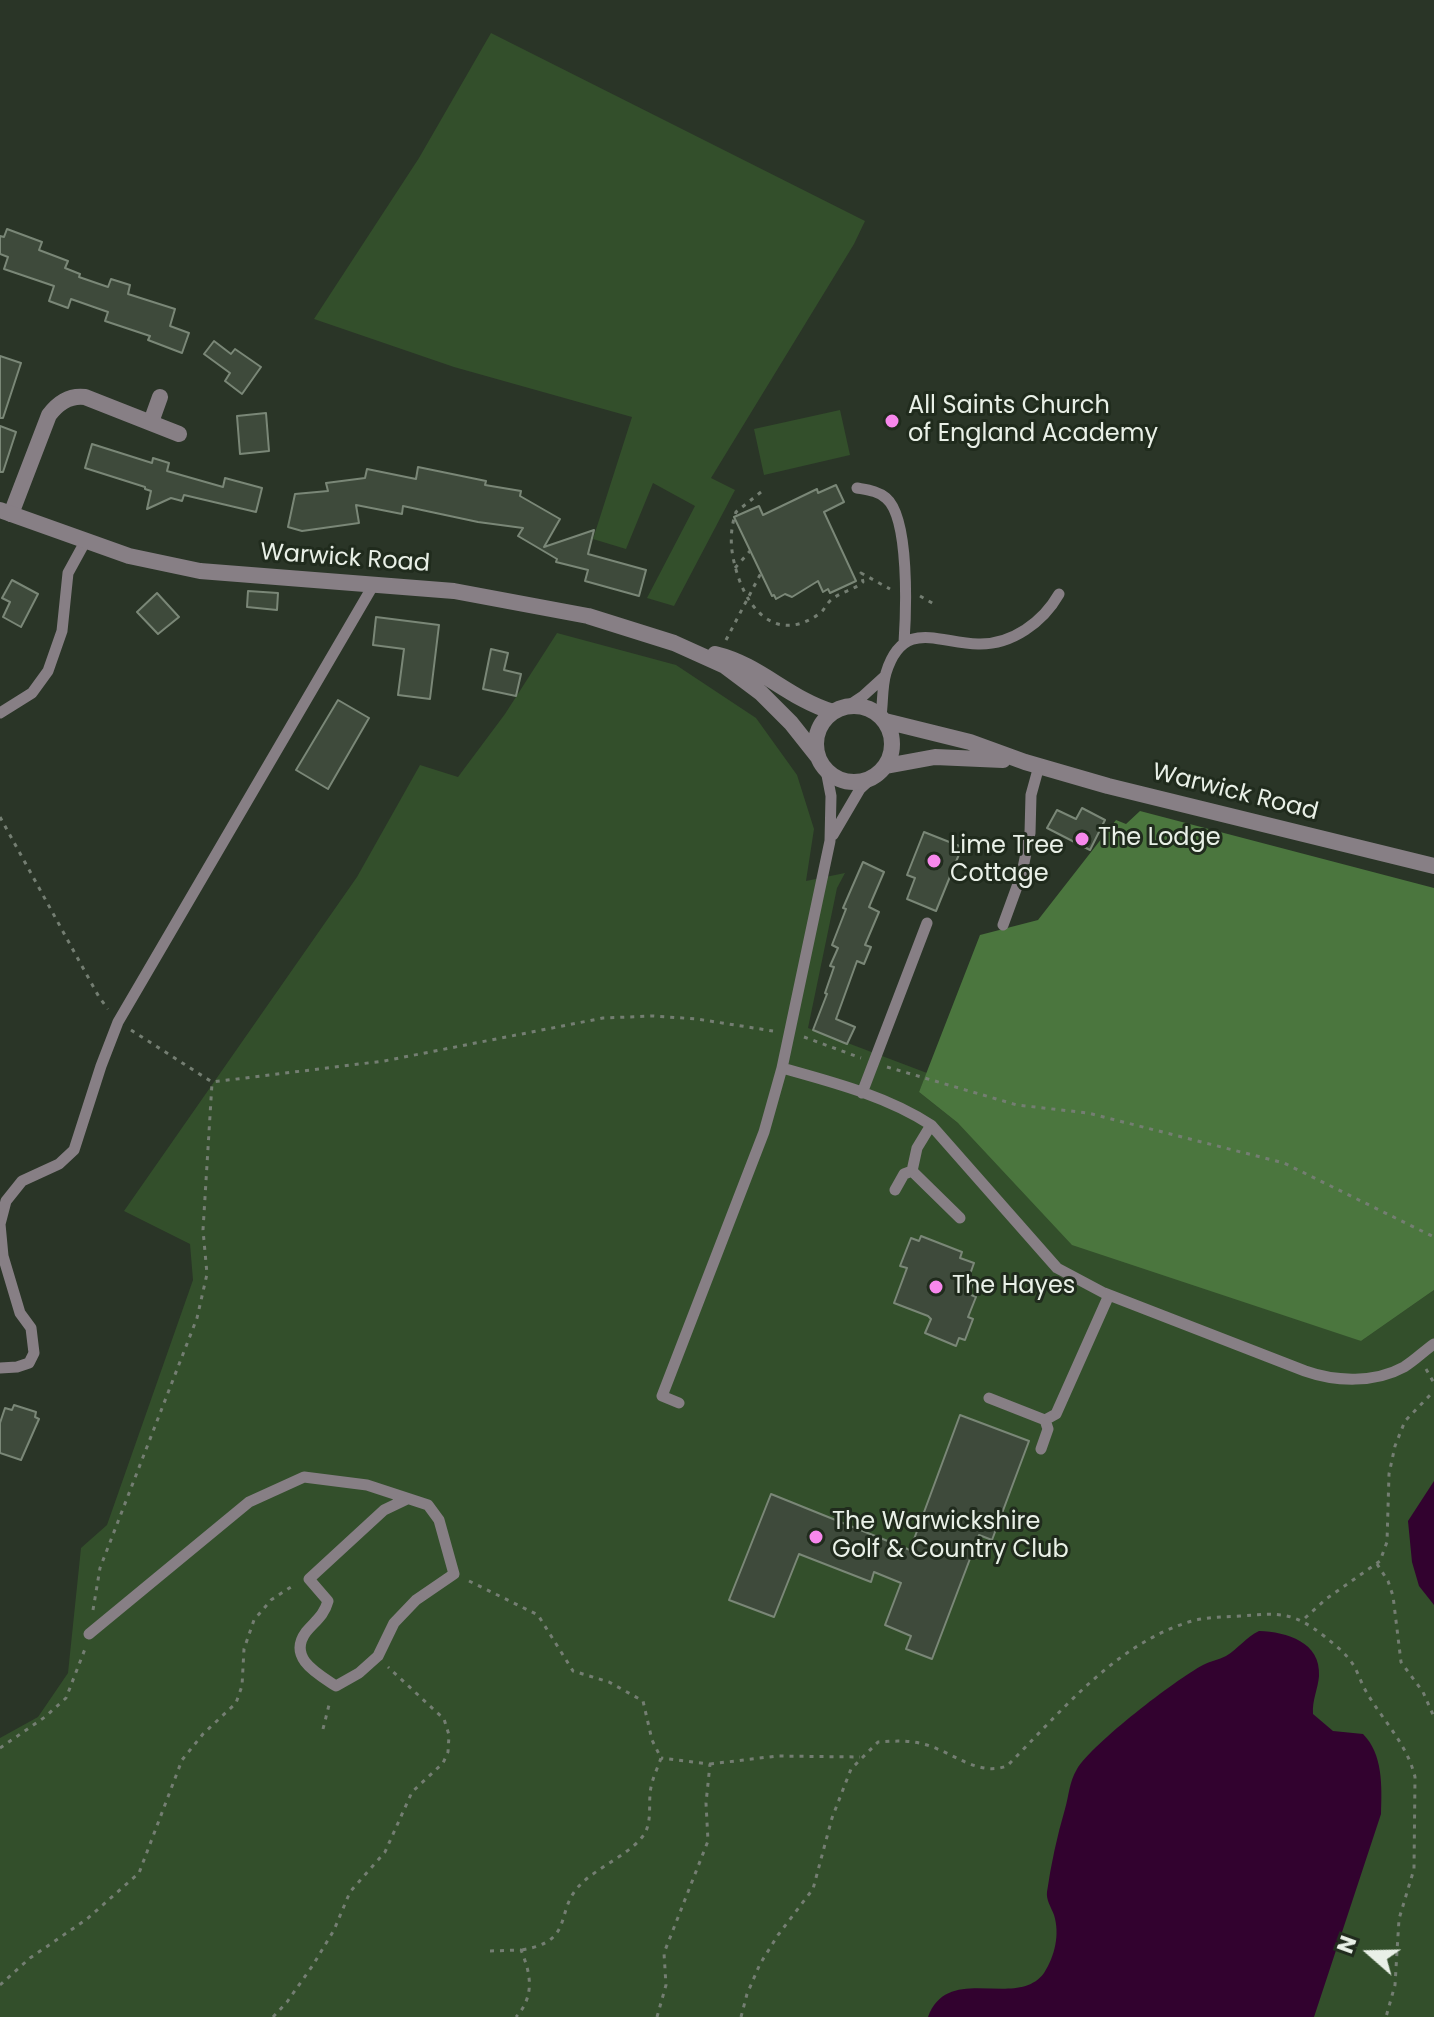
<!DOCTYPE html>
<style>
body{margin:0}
#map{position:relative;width:1434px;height:2017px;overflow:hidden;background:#2a3527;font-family:Poppins,sans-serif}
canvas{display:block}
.north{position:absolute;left:1330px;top:1913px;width:80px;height:80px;-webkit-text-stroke:6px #202b1d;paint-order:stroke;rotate:290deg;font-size:22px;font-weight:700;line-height:32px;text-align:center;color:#e9f0e7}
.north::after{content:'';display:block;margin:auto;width:28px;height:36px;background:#e9f0e7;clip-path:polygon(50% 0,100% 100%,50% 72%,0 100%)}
</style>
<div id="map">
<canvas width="1434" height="2017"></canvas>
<div class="north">N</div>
</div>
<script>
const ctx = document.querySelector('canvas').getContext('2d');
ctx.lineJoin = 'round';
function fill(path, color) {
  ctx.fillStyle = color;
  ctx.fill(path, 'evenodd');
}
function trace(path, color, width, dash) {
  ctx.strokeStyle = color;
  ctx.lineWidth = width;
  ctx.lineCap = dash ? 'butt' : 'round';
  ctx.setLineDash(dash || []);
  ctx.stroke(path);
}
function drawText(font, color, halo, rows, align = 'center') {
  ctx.font = font + ' Poppins,sans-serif';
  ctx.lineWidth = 6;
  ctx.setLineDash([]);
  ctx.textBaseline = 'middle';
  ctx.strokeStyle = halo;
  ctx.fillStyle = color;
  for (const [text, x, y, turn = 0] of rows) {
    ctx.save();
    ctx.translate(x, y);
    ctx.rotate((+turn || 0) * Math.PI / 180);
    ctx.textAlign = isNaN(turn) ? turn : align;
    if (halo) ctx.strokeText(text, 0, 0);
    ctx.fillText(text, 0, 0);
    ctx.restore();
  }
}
fill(new Path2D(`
 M491 33 865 221 854 244 711 478 735 490 674 606 647 598 695 506 653 483 626 549 593 539 632 417 454 367 314 319 419 158Z
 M840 410 850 455 764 475 754 429Z
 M557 633 676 665 756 718 797 775 814 829 806 881 845 873 837 888 808 1028 927 1073 919 1092 958 1123 1361 1341 1434 1290V2017H0V1738L38 1717 68 1673 81 1548 107 1525 193 1280 190 1244 124 1211 357 877 420 765 458 777 505 714Z`), '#334f2b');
fill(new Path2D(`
 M1140 811 1434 888V1290L1361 1341 1072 1245 958 1123 919 1092 980 935 1038 920 1116 820 1126 824Z`), '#4b763e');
fill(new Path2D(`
 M1434 1481V1605L1419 1586 1412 1562 1408 1521Z
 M1259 1631C1287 1632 1321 1642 1319 1676 1318 1689 1312 1700 1313 1714L1333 1731 1363 1734C1383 1754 1382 1786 1381 1814L1314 2017H928C948 1962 1017 2010 1044 1973 1055 1956 1060 1934 1054 1915 1051 1907 1046 1900 1047 1892 1051 1864 1057 1836 1065 1809 1069 1796 1069 1782 1077 1769 1093 1743 1175 1680 1203 1665 1210 1661 1219 1660 1226 1656 1238 1649 1246 1637 1259 1631Z`), '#32022f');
const building = new Path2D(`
 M7 229 42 242 39 250 68 261 65 268 80 274 79 277 108 287 111 279 130 285 128 294 175 309 170 326 189 333 182 353 148 340 150 336 105 321 108 312 71 299 68 308 49 301 54 286 4 269 8 257 0 254V236L4 237Z
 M214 341 231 354 235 349 261 367 242 394 225 381 230 373 204 354Z
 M0 356 21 363 3 418H0Z
 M266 413 269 451 240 454 237 416Z
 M0 426 16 432 3 472H0Z
 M92 444 152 463 153 458 169 463 167 471 223 487 225 478 262 488 256 512 184 495 182 501 171 498 147 509 151 491 145 489V487L85 468Z
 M418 467 486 481 485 485 521 491 520 496 560 519 544 547 594 530 588 554 646 570 639 596 585 581 588 570 556 562 557 559 518 536 523 528 478 522 403 506 402 514 356 505 359 523 302 531 288 527 295 494 328 491 326 483 365 478 367 469 416 479Z
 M836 485 844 502 824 512 856 581 830 593 828 589 823 592 818 581 792 597 785 594 776 599 774 595 772 596 734 517 759 506 763 515 817 489 818 493Z
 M12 580 38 594 21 627 3 617 10 602 2 598Z
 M248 591 278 593 277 610 247 607Z
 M157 593 179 617 158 634 137 612Z
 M376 617 439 625 430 699 398 695 404 649 373 645Z
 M491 649 508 653 504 670 521 674 516 696 483 689Z
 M338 700 369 718 328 789 296 770Z
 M1082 808 1105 820 1090 850 1047 828 1057 810 1076 819Z
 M924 832 962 847 936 911 907 899 915 878 907 875Z
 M863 862 884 872 869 907 879 912 865 945 871 947 864 964 857 961 836 1019 855 1027 847 1044 813 1030 827 994 825 993 834 967 830 966 838 948 832 945 846 909 843 908Z
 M921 1236 962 1252 960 1258 974 1263 969 1277 975 1279 969 1294 976 1297 968 1317 973 1319 965 1340 959 1338 956 1346 925 1333 931 1319 928 1316 894 1303 907 1268 900 1266 911 1238 919 1241Z
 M14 1405 36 1412 35 1417 39 1419 21 1460 0 1453V1423L5 1408 12 1410Z
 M960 1415 1029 1441 992 1540 979 1535 932 1659 906 1649 911 1636 885 1625 901 1583 874 1572 871 1582 799 1554 774 1617 729 1600 771 1494 910 1550Z`);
fill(building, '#3e4a3b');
trace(building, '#7a8777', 2);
trace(new Path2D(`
 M761 492 736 512C728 535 731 556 739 579 752 616 781 641 819 614 824 611 826 604 831 600 840 592 854 590 863 582L861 573 890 589
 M735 568 750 551
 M920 596 934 604
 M726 640 761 573
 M0 817 99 997 108 1009
 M131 1030 212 1082 384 1061 603 1018 653 1016 697 1019 773 1031
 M804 1037 861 1058
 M887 1067 1017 1105 1088 1113 1284 1163 1434 1237
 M1426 1369 1434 1383
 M1377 1564 1388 1581 1393 1596 1401 1662 1423 1692 1434 1717
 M469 1581 538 1615 573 1671 609 1682 643 1701 652 1740 661 1758C658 1767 653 1777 651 1787 648 1801 652 1817 646 1831 636 1851 600 1866 583 1882 552 1910 578 1941 521 1950
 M93 1610 100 1568 197 1318 207 1274 203 1230 212 1083
 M1305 1618 1326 1599 1380 1561 1387 1542 1389 1474 1395 1446 1405 1421 1434 1391
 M323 1729 330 1701
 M0 1748 45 1717 66 1698 85 1649
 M710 1764 777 1756 860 1757
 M490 1951 521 1950C531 1974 535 1996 516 2017
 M0 1985 30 1958 87 1919 139 1873 182 1760 203 1734 236 1703 242 1686 244 1649 254 1620 271 1600 294 1585
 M273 2017 287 2002 313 1965 334 1930 350 1892 385 1852 412 1792 443 1763 448 1752 449 1735 444 1719 388 1667
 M657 2017 666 1985 664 1953 708 1841 706 1803 710 1764 661 1758
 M741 2017 747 1994 760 1964 778 1935 813 1889 832 1818 851 1769 878 1742C893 1741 908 1740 923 1744 952 1751 977 1777 1007 1766 1061 1712 1116 1643 1192 1621 1207 1617 1223 1617 1240 1616 1279 1613 1292 1611 1324 1636 1335 1645 1347 1654 1354 1666 1359 1675 1362 1685 1367 1693 1384 1722 1407 1744 1415 1777L1414 1869 1399 1919 1395 1985 1386 2017`), '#747e72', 3, [4, 6]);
trace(new Path2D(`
 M857 488C868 490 878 491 886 498 910 518 906 613 904 643
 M848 706 863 696 885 676
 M0 713 32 693 48 671 62 631 68 573 85 542
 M881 716C883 702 882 686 886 673 903 618 938 643 978 644 1012 645 1043 622 1059 594
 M826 770 831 796 830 841 782 1068C832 1082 887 1096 931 1125L1057 1268 1104 1293 1305 1371C1336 1382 1375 1383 1404 1367 1414 1361 1424 1351 1434 1344
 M833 835 860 789 873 777
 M1003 925 1022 873 1030 833 1031 795 1039 766
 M862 1093 927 923
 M931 1125 917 1148 912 1171 960 1218
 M895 1190 904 1174 912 1171
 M0 1368 17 1367 29 1363 34 1353 31 1328 20 1313 3 1256 0 1224 6 1201 22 1181 59 1164 74 1150 101 1066 118 1022 374 584
 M989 1398 1045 1420 1056 1414 1109 1295
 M679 1403 662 1396 764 1132 782 1068
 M1041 1449 1048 1429 1045 1420
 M89 1634 249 1502 304 1477 367 1485 428 1505 439 1520 454 1574 416 1600 394 1623 378 1656 359 1673 336 1686C318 1674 287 1658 306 1632 315 1621 324 1616 328 1601L309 1579 384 1510 407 1499`), '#877f85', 11);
trace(new Path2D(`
 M151 422 160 397
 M11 514 49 415C58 403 69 395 85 397L179 434`), '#877f85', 16);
trace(new Path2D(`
 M0 510 129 556 200 571 454 591 588 616 674 643 725 666 761 693 791 723 818 757
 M715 654C761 665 787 698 833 712
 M816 744a38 38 0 1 1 76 0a38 38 0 1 1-76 0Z
 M885 721 970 742 1025 762 1108 786 1434 866
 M886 766 935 757 1003 760`), '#877f85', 16);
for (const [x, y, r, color] of [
 [892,421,8,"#f788ec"],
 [1082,839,8,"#f788ec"],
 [934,861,8,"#f788ec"],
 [936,1287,8,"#f788ec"],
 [816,1537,8,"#f788ec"]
]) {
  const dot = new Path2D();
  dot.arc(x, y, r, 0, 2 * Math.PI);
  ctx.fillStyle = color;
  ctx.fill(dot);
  trace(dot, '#202b1d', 3);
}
drawText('24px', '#e9f0e7', '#202b1d', [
 ["All Saints Church",908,407],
 ["of England Academy",908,435],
 ["The Lodge",1098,839],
 ["Lime Tree",950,847],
 ["Cottage",950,875],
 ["The Hayes",952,1287],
 ["The Warwickshire",832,1523],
 ["Golf & Country Club",832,1551]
], 'left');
drawText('24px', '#e9f0e7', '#202b1d', [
 ["Warwick Road",345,559,4],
 ["Warwick Road",1235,793,14]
]);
</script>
